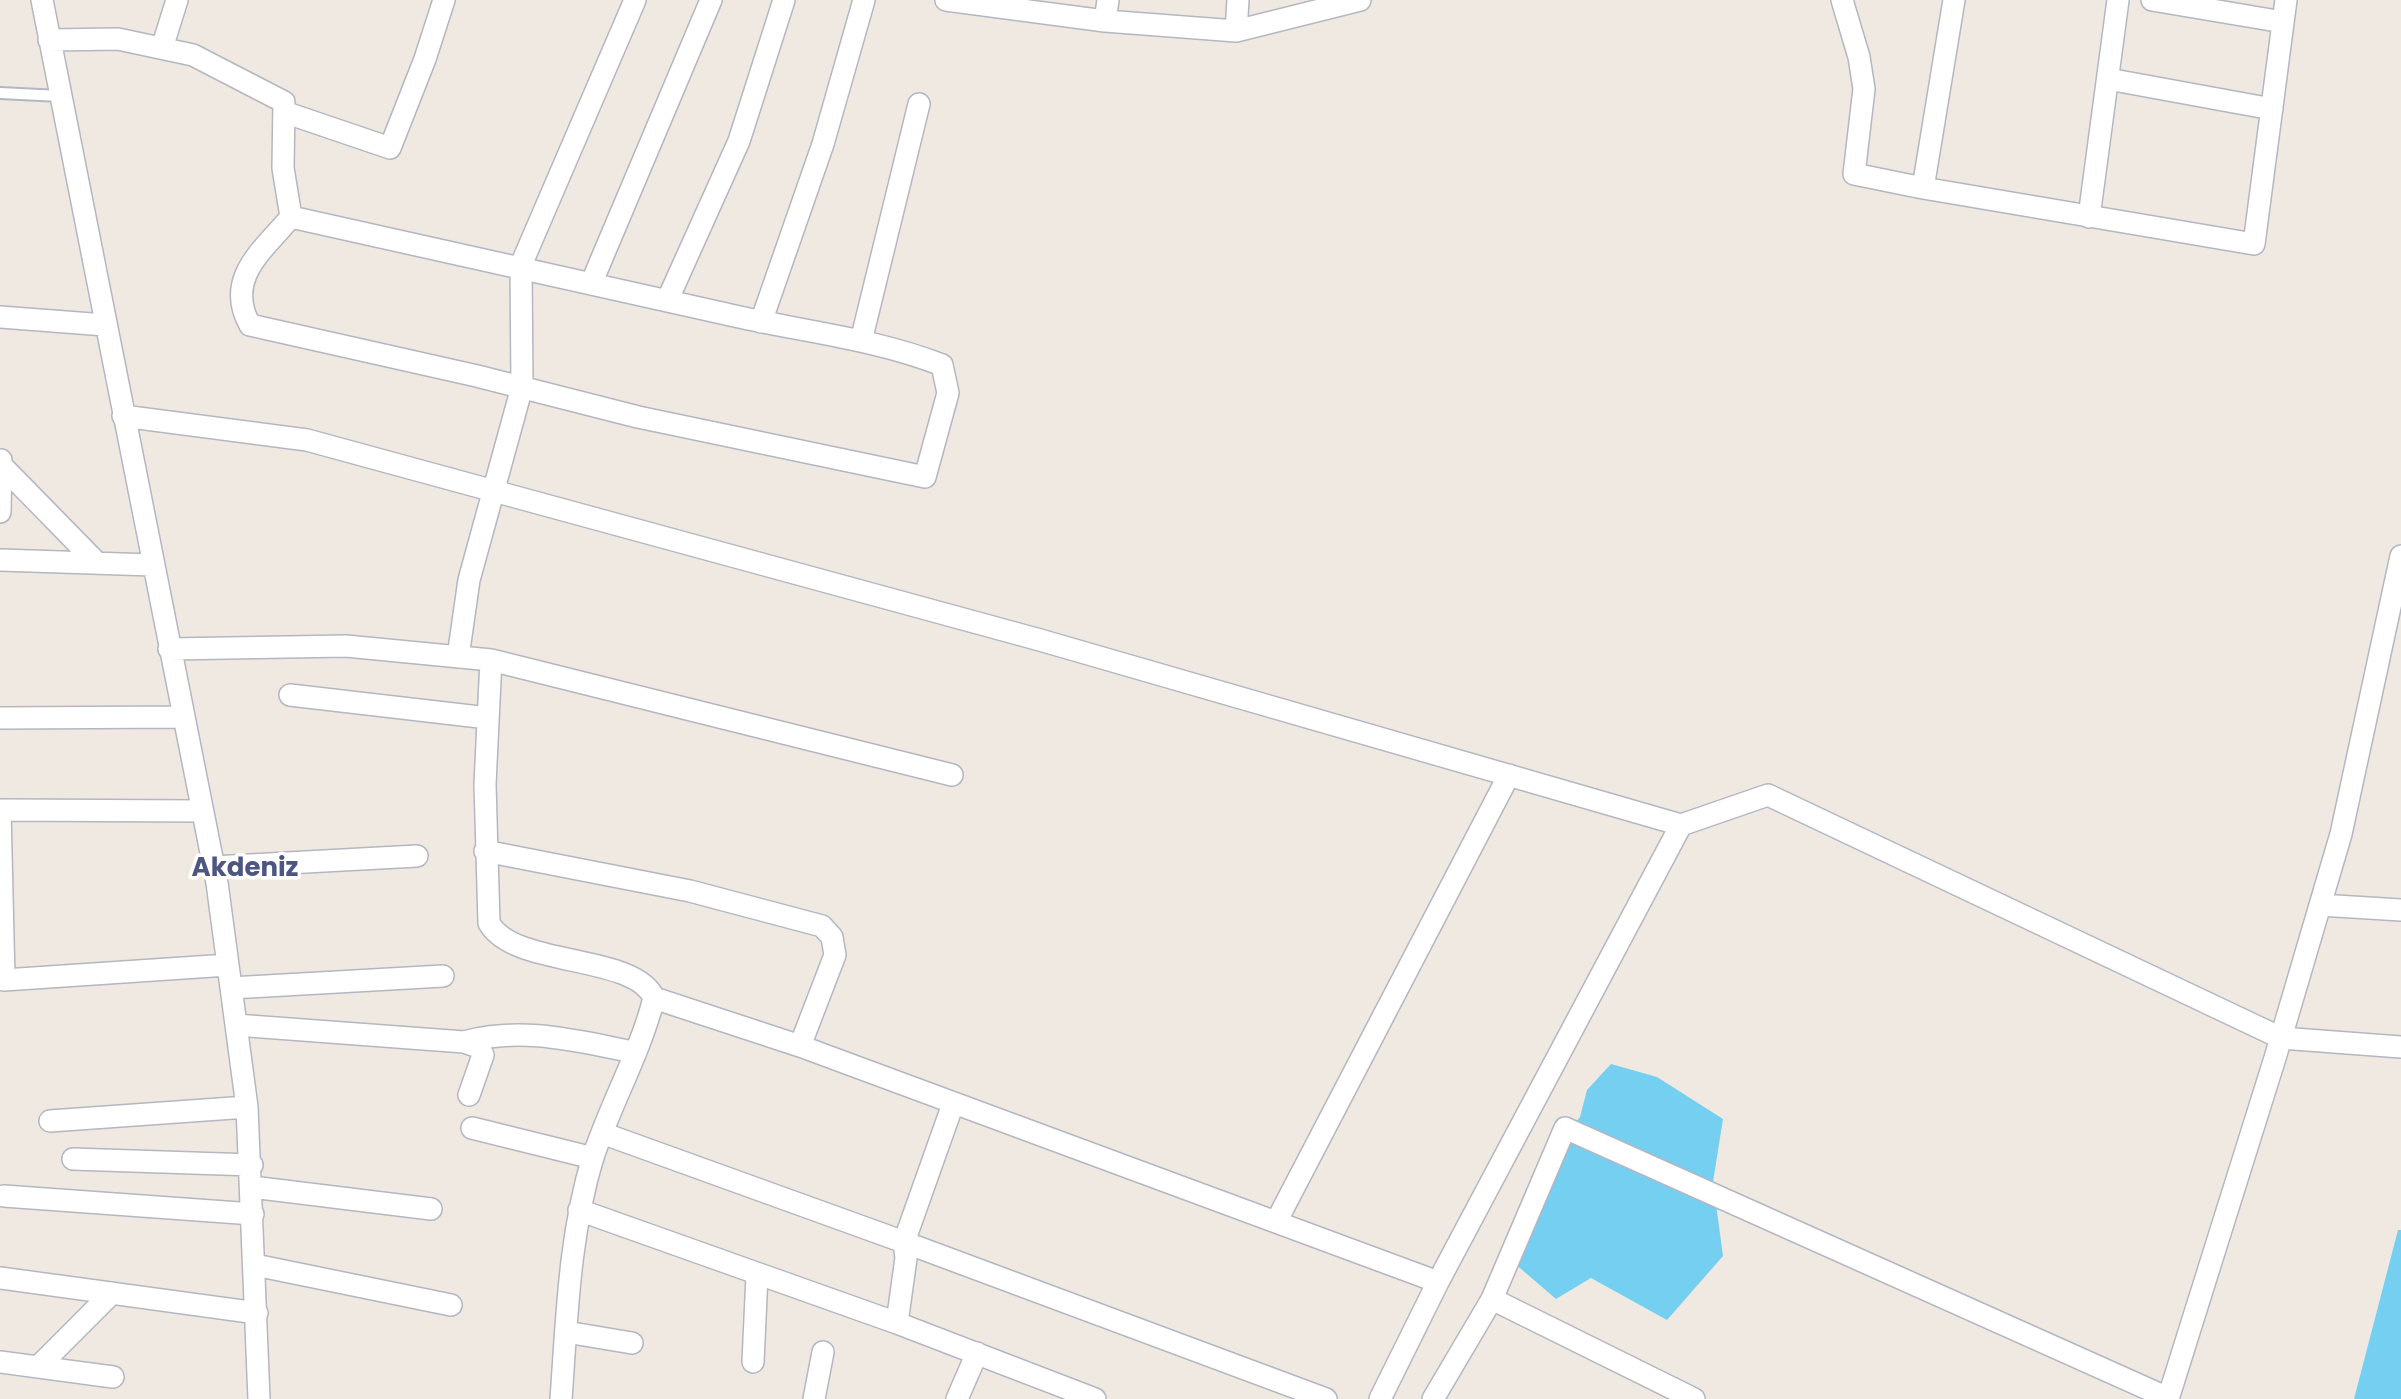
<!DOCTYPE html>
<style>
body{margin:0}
canvas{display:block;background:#efe9e1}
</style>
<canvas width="2401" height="1399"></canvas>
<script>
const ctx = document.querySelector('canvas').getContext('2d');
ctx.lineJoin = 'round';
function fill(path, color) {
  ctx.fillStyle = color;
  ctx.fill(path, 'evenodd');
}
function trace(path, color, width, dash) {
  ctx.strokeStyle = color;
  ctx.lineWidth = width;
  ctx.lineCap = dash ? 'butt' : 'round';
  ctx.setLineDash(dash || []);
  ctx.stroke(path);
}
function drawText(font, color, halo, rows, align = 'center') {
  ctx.font = font + ' Poppins,sans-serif';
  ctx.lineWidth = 7;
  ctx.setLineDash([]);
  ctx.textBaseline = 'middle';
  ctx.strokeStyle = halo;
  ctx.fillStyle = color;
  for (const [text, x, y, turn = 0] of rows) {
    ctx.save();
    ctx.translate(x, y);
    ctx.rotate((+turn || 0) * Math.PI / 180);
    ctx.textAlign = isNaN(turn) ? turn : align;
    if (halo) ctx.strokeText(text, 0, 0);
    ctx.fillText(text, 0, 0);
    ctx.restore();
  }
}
fill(new Path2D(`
 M1611 1064 1657 1077 1723 1119 1713 1182 1723 1256 1667 1320 1591 1278 1556 1299 1513 1262 1531 1177 1580 1117 1587 1090Z
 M2398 1230H2401V1399H2354Z`), '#75cff0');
const service = new Path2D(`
 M0 93 60 96`);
const minor = new Path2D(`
 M42 0 217 883 247 1107 259 1399
 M946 0 1105 21 1236 31 1360 0
 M1842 0 1859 57 1864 89 1854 174 1923 188
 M1954 0 1923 188 2254 244 2286 0
 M2152 0 2283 22
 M1105 21 1108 0
 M1236 31 1238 0
 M49 40 118 39 193 55 284 102 283 168 291 217C263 250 224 279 250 325L477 376 638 417 925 477 948 393 942 365C873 338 798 331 726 314 581 281 436 248 291 217
 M162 48 177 0
 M2108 79 2272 109
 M284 112 390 148 425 59 444 0
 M2089 217 2118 0
 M591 284 711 0
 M667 301 739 141 784 0
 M0 317 105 325
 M761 322 823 144 864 0
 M861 341 919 104
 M123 416 307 440 1040 640 1681 825 1768 795 2281 1038 2401 1047
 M3 467 97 563
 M0 512 1 460
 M0 560 152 565
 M169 649 346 646 491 660 952 775
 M458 657 469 580 522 387 521 265 635 0
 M491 660 485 784 489 923C514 968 634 953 654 998 640 1053 611 1103 593 1157 569 1236 567 1317 561 1399
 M290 695 488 718
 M0 718 182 717
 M202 811 0 810 4 980 228 965
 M485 851 690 891 822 926 832 937 835 955 800 1046
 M213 867 417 856
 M2320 905 2401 910
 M231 988 443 976
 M654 998 800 1046 1438 1282
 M236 1025 464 1042 479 1047 483 1055 469 1095
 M464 1042C523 1026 576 1041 634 1052
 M953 1104 904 1242 1326 1399
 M50 1121 247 1107
 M472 1128 593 1158
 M602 1133 904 1242 906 1258 897 1323
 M73 1159 252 1165
 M252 1187 431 1209
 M4 1196 253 1214
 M579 1210 897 1323 1095 1399
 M1276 1222 1509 775
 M255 1265 451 1305
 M0 1278 257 1313
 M1492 1299 1565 1128 2168 1398
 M566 1332 632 1343
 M0 1362 113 1377
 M753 1362 757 1275
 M38 1367 112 1293
 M814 1399 823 1352
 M957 1399 977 1353
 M1380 1399 1438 1282 1681 825
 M1433 1399 1492 1299 1694 1399
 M2168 1399 2275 1058 2341 834 2401 556`);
trace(service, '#b4b7c1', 14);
trace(minor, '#b4b7c1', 24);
trace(service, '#fff', 10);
trace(minor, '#fff', 21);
drawText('bold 26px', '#4d5680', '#fff', [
 ["Akdeniz",245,869]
]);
</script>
